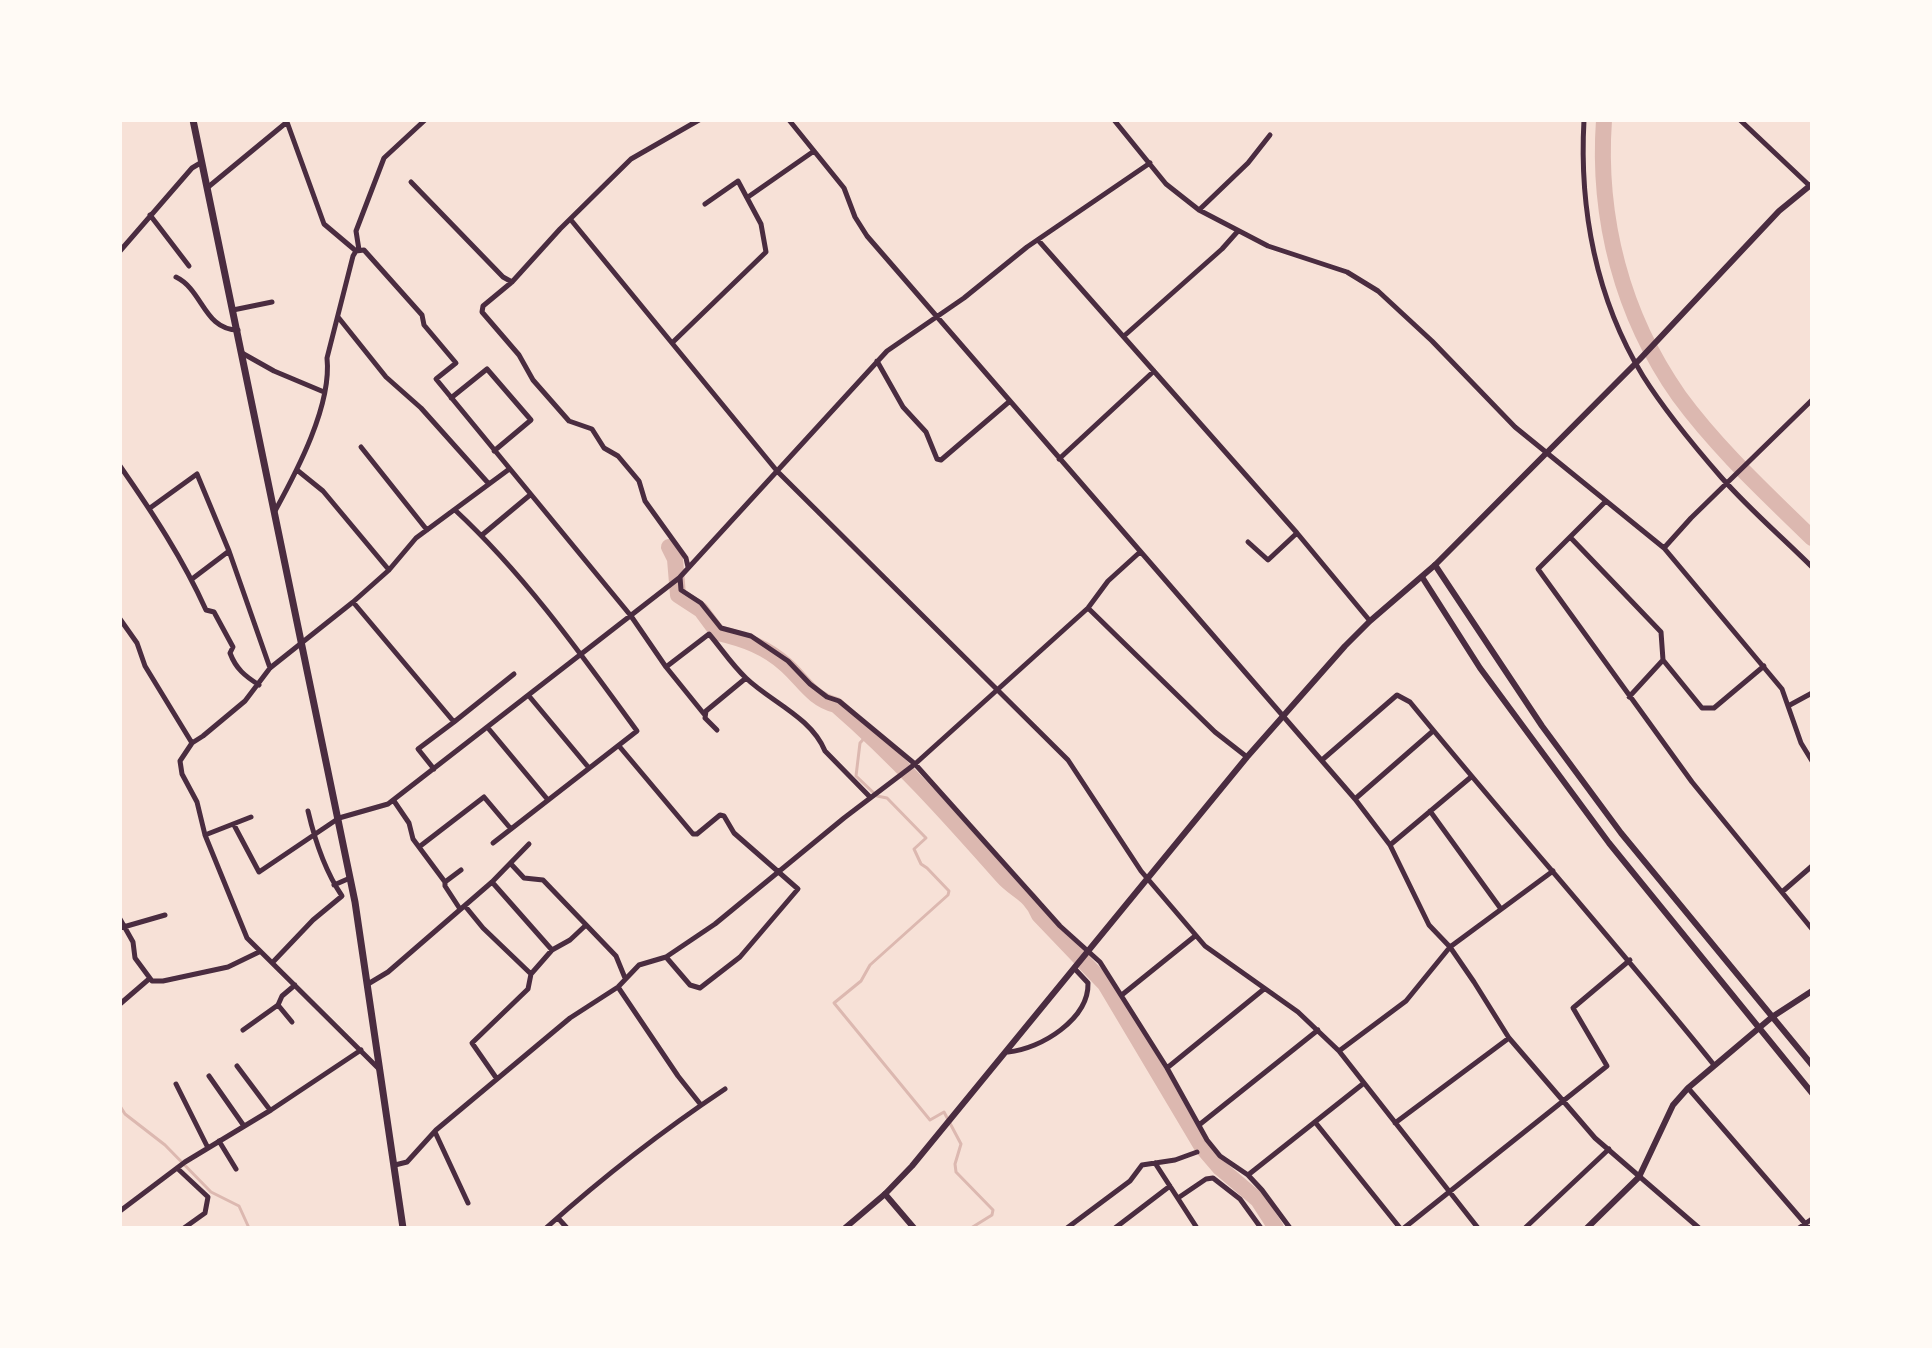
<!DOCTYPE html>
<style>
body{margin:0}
#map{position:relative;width:1932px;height:1348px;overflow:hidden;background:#f7e1d7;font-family:Lato,sans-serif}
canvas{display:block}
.frame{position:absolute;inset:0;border:122px solid #fffaf5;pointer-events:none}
</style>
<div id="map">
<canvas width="1932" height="1348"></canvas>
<div class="frame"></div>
</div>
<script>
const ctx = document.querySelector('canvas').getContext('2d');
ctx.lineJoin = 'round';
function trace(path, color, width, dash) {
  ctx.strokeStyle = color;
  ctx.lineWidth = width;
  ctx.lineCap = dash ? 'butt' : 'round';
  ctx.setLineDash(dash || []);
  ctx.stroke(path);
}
trace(new Path2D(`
 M869 733 860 743 856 776 877 796 887 798 926 838 914 849 921 864 927 868 949 891 948 895 870 965 861 981 834 1003 930 1120 944 1112 961 1144 955 1164 956 1172 993 1210 992 1215 971 1228
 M120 1106 125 1114 165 1145 211 1192 239 1206 249 1228`), '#dcb8b0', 3);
trace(new Path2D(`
 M1604 120C1597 218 1622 315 1679 396 1717 448 1766 493 1812 538
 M669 547 675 559 678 595 701 610 718 633C744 639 766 647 786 665 803 680 812 699 836 705 896 757 949 816 1002 876 1016 892 1030 893 1039 915L1105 984 1202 1147 1220 1168 1258 1200 1276 1228`), '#dcb8b0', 16);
trace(new Path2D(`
 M789 120 844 188 855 217 867 236 1355 799 1390 845 1429 925 1450 947 1474 982 1509 1038 1595 1138 1699 1228
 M1114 120 1166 184 1199 210 1268 246 1347 272 1378 291 1432 341 1515 427 1664 548 1782 689 1801 743 1812 761
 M1584 120C1579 209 1596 299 1643 376 1665 411 1694 446 1721 477 1749 509 1782 537 1812 567
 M1740 120 1812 188
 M1150 163 1027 247 964 298 887 351 680 577 681 590 701 603 721 628 751 636 788 661 810 684 827 697 839 701 915 764 1060 926 1100 962 1167 1068 1207 1140 1220 1156 1248 1175 1262 1190 1290 1228
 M411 182 503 277 512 282
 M207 188 287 122 324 224 356 251 364 250 422 315 424 325 456 363 436 379 631 616 666 667 704 714
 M748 197 814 151
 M1199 210 1248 163 1270 135
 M150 215 189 266
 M571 220 777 471 1068 760 1141 871 1205 946 1298 1012 1339 1051 1478 1228
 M1038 240 1297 533 1370 621
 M359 250 356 231 384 158 425 120
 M120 251 192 168 202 162
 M176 277C203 290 204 330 238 330
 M233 310 272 302
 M338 317 386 377 421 408 489 484
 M1124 336 1222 249 1238 231
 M673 342 766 252 761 224 738 181 705 204
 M242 353 274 371 324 392
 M877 361 903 407 926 432 937 459 941 460 1010 401
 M451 398 487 369 531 420 494 451
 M361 447 427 530
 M1059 459 1154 371
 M120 466C152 512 183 559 206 610L214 612 233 647 230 653C236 669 245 676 259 685
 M297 470 323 491 389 570
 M1605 502 1538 569 1692 782 1812 929
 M150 508 197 474 229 551 270 668
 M455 510C524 574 581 654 637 731L493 843
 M275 511C297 471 332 405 327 358L353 256 356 251
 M482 535 530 495
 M1570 537 1661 632 1663 660 1702 708H1714L1764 666
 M1248 542 1268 560 1297 533
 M1664 548 1691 518 1812 400
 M688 567 686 558 645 501 639 481 618 456 604 448 592 429 569 421 533 380 519 355 482 312 483 306 512 282 560 229 631 159 699 120
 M192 579 229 551
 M353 602 454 722 514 674
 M1088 608 1215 732 1247 757
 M120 619 137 643 145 666 192 743
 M666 667 709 634C721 648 732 665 746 678 771 702 811 717 825 751L870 797
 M529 696 589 768
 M1629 697 1663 660
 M1788 706 1812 693
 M488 728 548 800
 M717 730 705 718 706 711 746 678
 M619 746 693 834H697L720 815 724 816 734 833 798 889 740 957 700 988 690 985 666 957
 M1322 760 1397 695 1410 702C1510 824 1615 942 1714 1065
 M434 769 418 749 454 722
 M1355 799 1433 731
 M394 801 409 823 413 839 445 882 461 870
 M1430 811 1501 909
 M234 825 259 872 339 818 388 804 679 578
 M205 835 251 817
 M1390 845 1471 777
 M419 847 484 797 511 829
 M511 864 524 878 543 880 616 956 625 978
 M445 882V886L460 909
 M492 882 552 950
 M334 885 350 878
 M1782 892 1812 866
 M465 906 483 928 531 974
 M120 919 133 942 135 958 152 981H163L228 967 259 952
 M120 928 165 915
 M273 962 313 920 342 896C325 871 315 841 308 811
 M368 984 388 972 492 882 529 844
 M618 987 678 1076 701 1105
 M1123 994 1195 936
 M120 1004 149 979
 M278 1005 292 1022
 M243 1030 278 1005 282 996 295 985
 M1339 1051 1406 1001 1450 947 1553 871
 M1008 1052C1041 1049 1089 1019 1088 983L1074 968
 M237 1066 270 1110
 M1167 1068 1264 989
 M379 1069 247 938 205 835 197 802 182 774 180 761 192 743 203 736 245 701 270 668 353 602 389 570 416 538 508 470
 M209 1076 244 1126
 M497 1079 472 1043 528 989 531 974 552 950 570 940 586 925
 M176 1084 208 1148
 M1688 1088 1809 1228
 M1315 1122 1400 1228
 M1395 1123 1509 1038
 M1199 1125 1318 1030
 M435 1132 468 1203
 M219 1141 236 1169
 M1155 1163 1197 1228
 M395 1165 407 1162 436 1130 570 1018 618 987 639 965 666 957 715 924 844 818 915 764 1088 608 1108 581 1140 552
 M177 1168 208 1197 205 1213 184 1228
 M1248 1175 1364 1083
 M1178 1198 1206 1179 1213 1178 1240 1199 1261 1228
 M120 1211 185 1162 271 1110 361 1050
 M558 1218 567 1228
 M546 1228C603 1177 662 1131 725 1089
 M1067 1228 1130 1181 1142 1165 1175 1160 1197 1152
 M1115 1228 1170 1186
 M1404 1228 1607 1066 1573 1008 1630 960
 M1525 1228 1609 1149
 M1799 1228 1812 1219`), '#4a2c40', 5);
trace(new Path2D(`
 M1435 565 1542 726 1621 833 1812 1065
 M1422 577 1480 668 1609 843 1812 1093
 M885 1194 914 1228
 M1587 1228 1639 1177 1673 1105 1688 1088 1772 1017 1812 991`), '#4a2c40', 6);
trace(new Path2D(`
 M845 1228 885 1194 912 1166 1247 757 1345 646 1370 621 1435 565 1640 359 1779 211 1812 184`), '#4a2c40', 6);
trace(new Path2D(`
 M193 120 355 902 403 1228`), '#4a2c40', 7);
</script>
